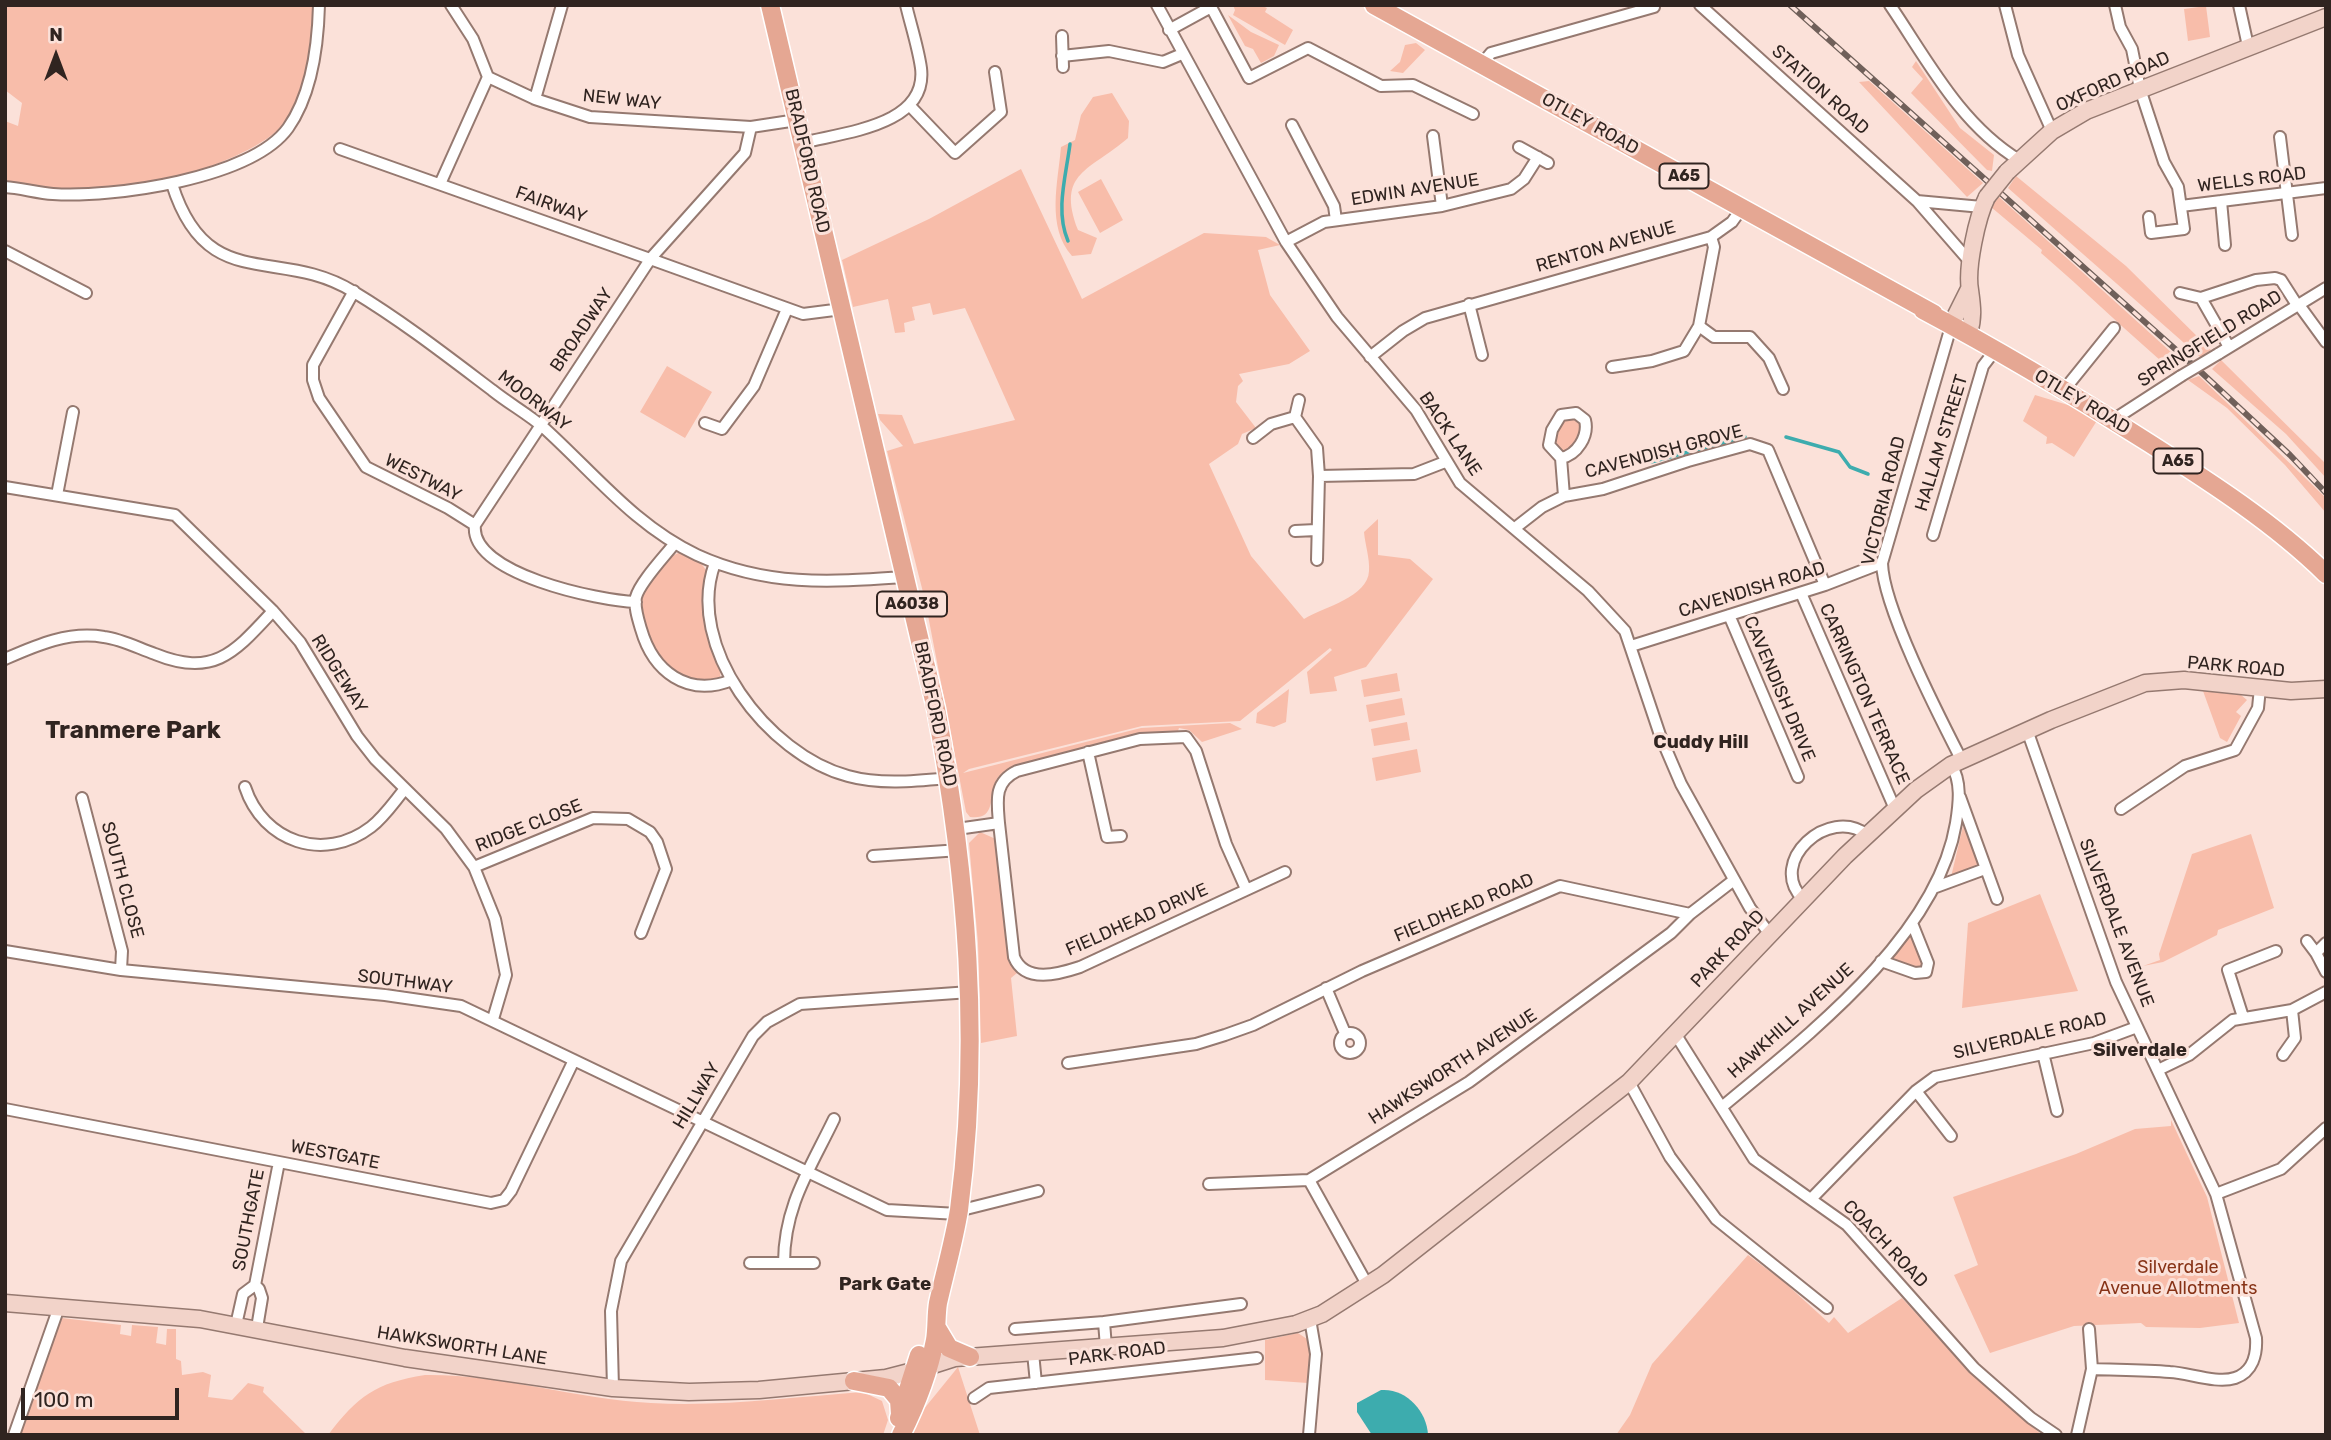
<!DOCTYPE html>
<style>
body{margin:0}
#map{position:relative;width:2331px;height:1440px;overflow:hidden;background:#fbe1d9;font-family:Rubik,sans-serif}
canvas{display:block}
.frame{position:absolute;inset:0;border:7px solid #302420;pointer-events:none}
.north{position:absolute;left:21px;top:21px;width:70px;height:70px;-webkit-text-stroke:5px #fbe1d9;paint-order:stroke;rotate:0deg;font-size:19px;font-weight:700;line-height:28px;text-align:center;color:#302420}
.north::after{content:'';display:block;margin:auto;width:24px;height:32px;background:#302420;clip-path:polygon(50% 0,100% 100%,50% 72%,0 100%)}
.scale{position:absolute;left:21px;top:1388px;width:158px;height:32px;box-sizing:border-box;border:4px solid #302420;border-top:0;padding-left:9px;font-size:21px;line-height:24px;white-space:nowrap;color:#302420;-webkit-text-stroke:5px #fbe1d9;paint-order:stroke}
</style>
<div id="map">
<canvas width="2331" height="1440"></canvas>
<div class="frame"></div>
<div class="north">N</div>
<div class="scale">100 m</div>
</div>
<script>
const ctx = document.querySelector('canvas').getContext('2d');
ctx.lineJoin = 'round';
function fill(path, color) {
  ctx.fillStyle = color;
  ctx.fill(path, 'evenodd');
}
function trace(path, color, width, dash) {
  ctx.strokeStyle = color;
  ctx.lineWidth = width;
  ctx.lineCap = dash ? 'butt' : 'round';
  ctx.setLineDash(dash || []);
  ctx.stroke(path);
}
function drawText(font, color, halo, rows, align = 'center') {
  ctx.font = font + ' Rubik,sans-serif';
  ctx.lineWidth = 6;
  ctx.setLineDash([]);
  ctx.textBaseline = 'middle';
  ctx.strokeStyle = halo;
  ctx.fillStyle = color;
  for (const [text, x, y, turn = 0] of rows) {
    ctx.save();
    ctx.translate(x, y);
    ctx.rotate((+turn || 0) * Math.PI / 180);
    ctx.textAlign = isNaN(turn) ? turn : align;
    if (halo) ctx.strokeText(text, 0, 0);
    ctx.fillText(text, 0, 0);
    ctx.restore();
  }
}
fill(new Path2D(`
 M5 5H315C316 40 309 84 291 115 266 159 134 194 85 194 59 193 31 187 5 184V121L18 126 22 103 5 90Z
 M1233 5H1260L1267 8 1265 12 1293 30 1285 45 1233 15 1235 10Z
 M2206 6 2210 37 2188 41 2184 9Z
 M1228 15 1251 32 1279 45 1274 56 1261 63 1253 49 1245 46Z
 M1416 43 1425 50 1403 73 1390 71 1400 62 1405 45Z
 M1916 61 1960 128 1994 155 1992 171 1987 170 1911 93 1923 79 1912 67Z
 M1869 81 1983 183 1967 197 1859 82Z
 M1112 93 1129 121 1128 138C1090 171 1056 172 1078 230L1097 238 1091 254 1072 256C1046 226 1058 183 1061 147L1075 140 1081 115 1093 97Z
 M1021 169 1082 299 1204 233 1266 237 1280 245 1258 250 1270 295 1310 351 1289 364 1239 374 1243 381 1238 386 1236 402 1256 428 1242 434 1238 444 1209 464 1251 556 1304 619C1324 607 1368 597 1369 571 1370 559 1365 544 1364 532L1378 519V555L1410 559 1433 579 1366 667 1334 677 1337 691 1310 694 1307 672 1332 650 1330 648 1240 721 1142 726 969 769 963 773 1141 728 1230 723 1242 729 1202 742 1189 730 1179 728 1178 731 1141 735 1016 765C1007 770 998 774 995 783 989 800 995 820 970 817L966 812 925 600 887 451 903 446 880 420 878 414 902 415 914 444 1015 420 965 308 933 315 930 303 912 307 915 320 904 323 905 332 895 333 888 299 853 307 842 260 929 219Z
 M2016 176 2126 266 2211 350 2200 357 2008 188Z
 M1101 179 1123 220 1100 233 1078 192Z
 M1999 197 2182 362 2174 372C2129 334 2084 290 2041 253L2042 250 1991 207Z
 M2221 360 2326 464V478L2286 434 2212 369Z
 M667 366 712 392 685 438 640 412Z
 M2199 376 2326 498V513L2285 465 2227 408 2188 380Z
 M2035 395 2068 405 2070 403 2098 419 2074 457 2052 443 2046 444 2047 437 2023 421Z
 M1572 417 1581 425C1579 441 1575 446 1561 453L1555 446C1553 434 1559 420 1572 417Z
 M681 552 698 559 706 570 703 607 721 668 720 677C677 702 638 636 640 600 641 591 652 581 658 573 665 564 670 555 681 552Z
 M1397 673 1400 691 1364 697 1361 680Z
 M1289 689 1286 722 1274 727 1256 723 1257 713Z
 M2203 691 2241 695 2247 700 2236 712 2241 716 2227 742 2220 738Z
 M1402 698 1405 715 1369 722 1366 705Z
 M1407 722 1410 740 1374 746 1371 729Z
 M1417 749 1421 772 1376 781 1372 758Z
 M1964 822 1978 863 1974 868 1951 877Z
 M980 832 998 840 1011 958 1008 959 1017 973 1011 978 1017 1036 981 1043 978 943 969 843Z
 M2251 834 2274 908 2218 930 2217 935 2163 962 2143 966 2160 960 2159 954 2192 854Z
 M2040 894 2078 991 1962 1008 1968 923Z
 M1909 936H1912L1923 964 1920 969 1892 960Z
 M2171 1120 2207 1197 2239 1323 2200 1328 2146 1327 2141 1323 2074 1326 1990 1353 1954 1275 1978 1265 1953 1197 2076 1154 2135 1129 2171 1126Z
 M1748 1255 1783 1281 1829 1323 1834 1317 1848 1333 1902 1298 1967 1370 2042 1435H1616L1630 1415 1652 1364Z
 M62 1318 121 1325 120 1334 131 1336 132 1325 158 1327 156 1343 166 1345 167 1329H176V1359L181 1361 182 1375 203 1372 211 1375 208 1397 232 1400 248 1383 264 1387 263 1392 307 1435H17Z
 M1298 1333 1310 1341 1308 1383 1265 1380V1340Z
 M958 1367 980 1435H911L919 1415Z
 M425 1375C501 1374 575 1399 651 1403 721 1407 793 1397 863 1392L882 1401 888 1420 883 1435H328C358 1396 375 1383 425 1375Z`), '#f8bdaa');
fill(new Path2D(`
 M1381 1390C1406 1388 1427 1411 1428 1435H1372L1357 1412V1403Z`), '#3dacae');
trace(new Path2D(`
 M1068 241C1055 211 1066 176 1070 144
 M1786 437 1839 452 1850 467 1868 474
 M1651 462 1745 437`), '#3dacae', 3.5);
const street = new Path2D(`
 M451 5 473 39 488 77 535 99 590 117 751 127 797 120
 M1157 5 1286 242 1337 317 1416 410 1460 483 1588 591 1625 631 1660 735 1681 784 1750 908 1769 933
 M1210 5 1249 78 1308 48 1381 86 1413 85 1473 114
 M1700 5 1917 201 1971 263
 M1890 5C1928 61 1960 124 2019 160
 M2005 5 2018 55 2052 131
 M2115 5 2120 27 2132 49 2140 89 2164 162 2178 187 2184 229 2151 233 2149 217
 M2239 5 2248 46
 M1169 30 1211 7
 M1062 36 1063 67
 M1062 56 1109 51 1163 62 1182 54
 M1481 65 1491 53 1654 7
 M535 99 562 5
 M911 107 955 153 1001 112 995 72
 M1292 125 1334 206 1336 220
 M1433 136 1442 206
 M2280 137 2292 235
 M802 143C844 132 928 126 921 68 918 47 911 26 906 5
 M1519 147 1548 163
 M340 149 650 259
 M172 184C207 296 279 245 354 292 402 321 447 356 492 390 508 403 528 414 543 427 593 472 635 526 697 555 767 587 831 582 905 577
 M440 184 488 77
 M5 187C21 188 37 193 53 194 112 198 251 179 288 128 312 94 318 46 319 5
 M1917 201 1982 207
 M2221 201 2225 245
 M2181 206 2326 188
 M1286 242 1324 222 1442 206 1511 189 1524 179 1538 157
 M5 251 86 293
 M653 260 803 314 842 309
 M354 291 313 365V380L319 398 366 467 448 508 475 525C469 574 600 601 636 602
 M2180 293 2201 298 2256 280 2275 278 2281 280 2297 305
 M2201 298 2229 347
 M1469 304 1482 355
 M2299 305 2326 342
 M1952 323 1882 563C1883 607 1939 716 1961 759
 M1699 326 1714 337H1750L1769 358 1783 389
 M2218 354 2326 288
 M1370 357 1403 331 1425 318 1711 237 1732 222 1742 208
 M1612 367 1652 361 1684 351 1699 326 1714 247 1711 237
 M2064 390 2114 328
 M1295 417 1299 400
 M2113 420 2181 376
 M705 423 722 429 754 386 787 309
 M1253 438 1271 424 1295 417 1317 448 1319 476
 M1561 458C1577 455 1589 436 1585 420L1576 413 1561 415 1552 430 1549 445 1561 458 1564 496
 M5 487 175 515 273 611 300 642 357 736 375 759 446 829 474 867 495 919 506 975 493 1019
 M57 495 73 412
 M475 525 651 258 745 153 751 127
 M1515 528 1542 507 1564 496 1603 489 1688 461 1750 444 1768 450 1825 585
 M1295 531 1316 530
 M1933 535 1983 366 1996 349
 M675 543C665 556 640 582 636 597 634 607 638 619 641 629 653 671 687 698 732 680
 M1317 560 1319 476 1414 474 1445 462
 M715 563C684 646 768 755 848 776 880 785 917 781 949 778
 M1801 593 1895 809
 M1729 615 1798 777
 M1631 646 1825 585 1882 563
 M5 659C37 645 68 631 104 637 121 639 138 648 155 654 214 678 235 652 273 611
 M2027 730 2116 982 2216 1194 2256 1338C2257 1354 2253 1372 2235 1378 2217 1384 2189 1373 2170 1372 2144 1370 2118 1370 2092 1369
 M1088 752 1107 837 1121 836
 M245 787C263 842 324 863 371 827 384 817 394 802 404 790
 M1960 797 1997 899
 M82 798 122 951 121 970
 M2121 809 2185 766 2235 750 2258 708 2260 688
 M999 823C997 800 994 782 1017 771L1140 739 1186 737 1196 751 1226 844 1246 889
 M957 829 999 823 1014 957C1025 984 1059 974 1080 967L1285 872
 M873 856 960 850
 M474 867 593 818 628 819 650 832 657 842 666 869 641 933
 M1936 887 1985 869
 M1803 899C1766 862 1829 805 1867 835
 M2307 941 2316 953
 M2326 943 2316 953 2326 972
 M5 951 121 970 385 995 461 1006 887 1210 958 1214
 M1881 961 1915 973 1926 972 1928 963 1912 923
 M1326 988 1345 1033
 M2243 1017 2228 970 2276 951
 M1340 1043a10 10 0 1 1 20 0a10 10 0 1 1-20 0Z
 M1676 1035 1754 1159 1847 1225 1974 1368 2031 1418 2056 1435
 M2043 1053 2057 1111
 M2283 1055 2295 1038 2292 1010
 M1068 1063 1196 1044 1225 1035 1253 1025 1362 971 1560 886 1690 914 1734 880
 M2158 1070 2189 1055 2233 1020 2292 1010 2326 992
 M1629 1082 1670 1157 1716 1219 1827 1308
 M1916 1091 1951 1136
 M1723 1106C1808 1035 1937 937 1956 823 1959 804 1962 781 1951 765
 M5 1109 491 1203 504 1200 511 1191 574 1060
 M1309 1180 1368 1286
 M1209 1184 1309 1180 1469 1082 1671 933 1690 914
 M2216 1194 2281 1169 2326 1128
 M1812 1198 1916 1091 1935 1077 2094 1043 2137 1027
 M958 1211 1038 1191
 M750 1263H784C784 1206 810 1169 834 1119
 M784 1263H814
 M255 1285 279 1162
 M236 1325 243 1294 255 1285 259 1289 262 1298 257 1328
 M1015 1329 1104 1322
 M1106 1347 1104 1322 1241 1304
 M1033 1353 1036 1383
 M613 1388 611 1311 621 1261 753 1036 767 1022 800 1004 970 992
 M974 1398 989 1388 1257 1358
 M14 1435 59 1307
 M1309 1435 1316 1354 1310 1319
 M2077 1435 2092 1369 2089 1329`);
const secondary = new Path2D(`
 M2007 172 2052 131 2086 111 2326 17
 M1952 323 1969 289
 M1969 333C1974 317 1972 305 1970 290 1966 268 1977 217 1987 197
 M5 1303 200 1319 405 1358 613 1388 689 1392 759 1390 886 1378 913 1371
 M927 1367 955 1358 1223 1338 1296 1324 1322 1314 1383 1275 1629 1082 1845 856 1916 790 1951 765 2051 720 2145 683 2184 680 2291 691 2326 689`);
const primary = new Path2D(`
 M770 5 936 709C967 875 981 1041 959 1210 954 1241 945 1272 938 1303 936 1315 937 1328 935 1340 929 1372 916 1405 901 1435
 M1374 5 1934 314
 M1923 310C2000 351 2075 396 2149 443 2210 482 2274 523 2326 574
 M937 1328 949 1348 970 1357
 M854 1381 889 1388 899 1400 900 1414
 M899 1418 919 1355`);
trace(street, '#957970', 14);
trace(secondary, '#957970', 19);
trace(primary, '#fff', 21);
trace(street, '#fff', 10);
trace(secondary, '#f2d3c9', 16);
trace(primary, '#e5a793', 18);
const rail = new Path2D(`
 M1790 5 2202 373 2290 455 2326 493`);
trace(rail, '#70605a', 6);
trace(rail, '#fbe1d9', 3.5, [10]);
const streetBridge = new Path2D(`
 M2181 376 2218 354`);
const secondaryBridge = new Path2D(`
 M1987 197 2007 172`);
trace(streetBridge, '#957970', 14, []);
trace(secondaryBridge, '#957970', 19, []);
trace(streetBridge, '#fff', 10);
trace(secondaryBridge, '#f2d3c9', 16);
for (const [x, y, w] of [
 [1684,176,49],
 [2178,461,49],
 [912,604,70]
]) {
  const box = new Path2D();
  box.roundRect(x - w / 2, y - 12.5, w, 25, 5);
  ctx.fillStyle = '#fbe1d9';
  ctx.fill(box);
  trace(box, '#302420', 2);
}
drawText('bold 16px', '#302420', null, [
 ["A65",1684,176],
 ["A65",2178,461],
 ["A6038",912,604]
]);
drawText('18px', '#302420', '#fbe1d9', [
 ["OXFORD ROAD",2113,82,-24],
 ["STATION ROAD",1820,90,42],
 ["NEW WAY",622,100,6],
 ["OTLEY ROAD",1590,124,29],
 ["BRADFORD ROAD",807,161,77],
 ["WELLS ROAD",2252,180,-7],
 ["EDWIN AVENUE",1415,190,-9],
 ["FAIRWAY",551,205,20],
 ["RENTON AVENUE",1606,247,-16],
 ["BROADWAY",582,330,-56],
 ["SPRINGFIELD ROAD",2210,339,-32],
 ["MOORWAY",534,401,38],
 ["OTLEY ROAD",2082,402,31],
 ["BACK LANE",1450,434,56],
 ["HALLAM STREET",1942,443,-73],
 ["CAVENDISH GROVE",1664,452,-15],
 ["WESTWAY",423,478,27],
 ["VICTORIA ROAD",1884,501,-76],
 ["CAVENDISH ROAD",1752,590,-17],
 ["PARK ROAD",2236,667,5],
 ["RIDGEWAY",339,674,58],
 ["CAVENDISH DRIVE",1779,689,67],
 ["CARRINGTON TERRACE",1864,694,66],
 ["BRADFORD ROAD",935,714,78],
 ["RIDGE CLOSE",529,826,-22],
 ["SOUTH CLOSE",122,880,75],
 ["FIELDHEAD ROAD",1464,908,-23],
 ["FIELDHEAD DRIVE",1137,920,-24],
 ["SILVERDALE AVENUE",2116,923,69],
 ["PARK ROAD",1728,949,-47],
 ["SOUTHWAY",405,982,7],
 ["HAWKHILL AVENUE",1791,1021,-42],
 ["SILVERDALE ROAD",2030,1036,-13],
 ["HAWKSWORTH AVENUE",1453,1067,-33],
 ["HILLWAY",697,1096,-59],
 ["WESTGATE",335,1155,11],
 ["SOUTHGATE",249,1220,-79],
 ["COACH ROAD",1885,1244,46],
 ["HAWKSWORTH LANE",462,1346,9],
 ["PARK ROAD",1117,1354,-7]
]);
drawText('18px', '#873317', '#fbe1d9', [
 ["Silverdale",2178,1268],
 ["Avenue Allotments",2178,1289]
]);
drawText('bold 19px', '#302420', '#fbe1d9', [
 ["Cuddy Hill",1701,743],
 ["Silverdale",2140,1051],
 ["Park Gate",885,1285]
]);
drawText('bold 24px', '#302420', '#fbe1d9', [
 ["Tranmere Park",133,731]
]);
</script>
